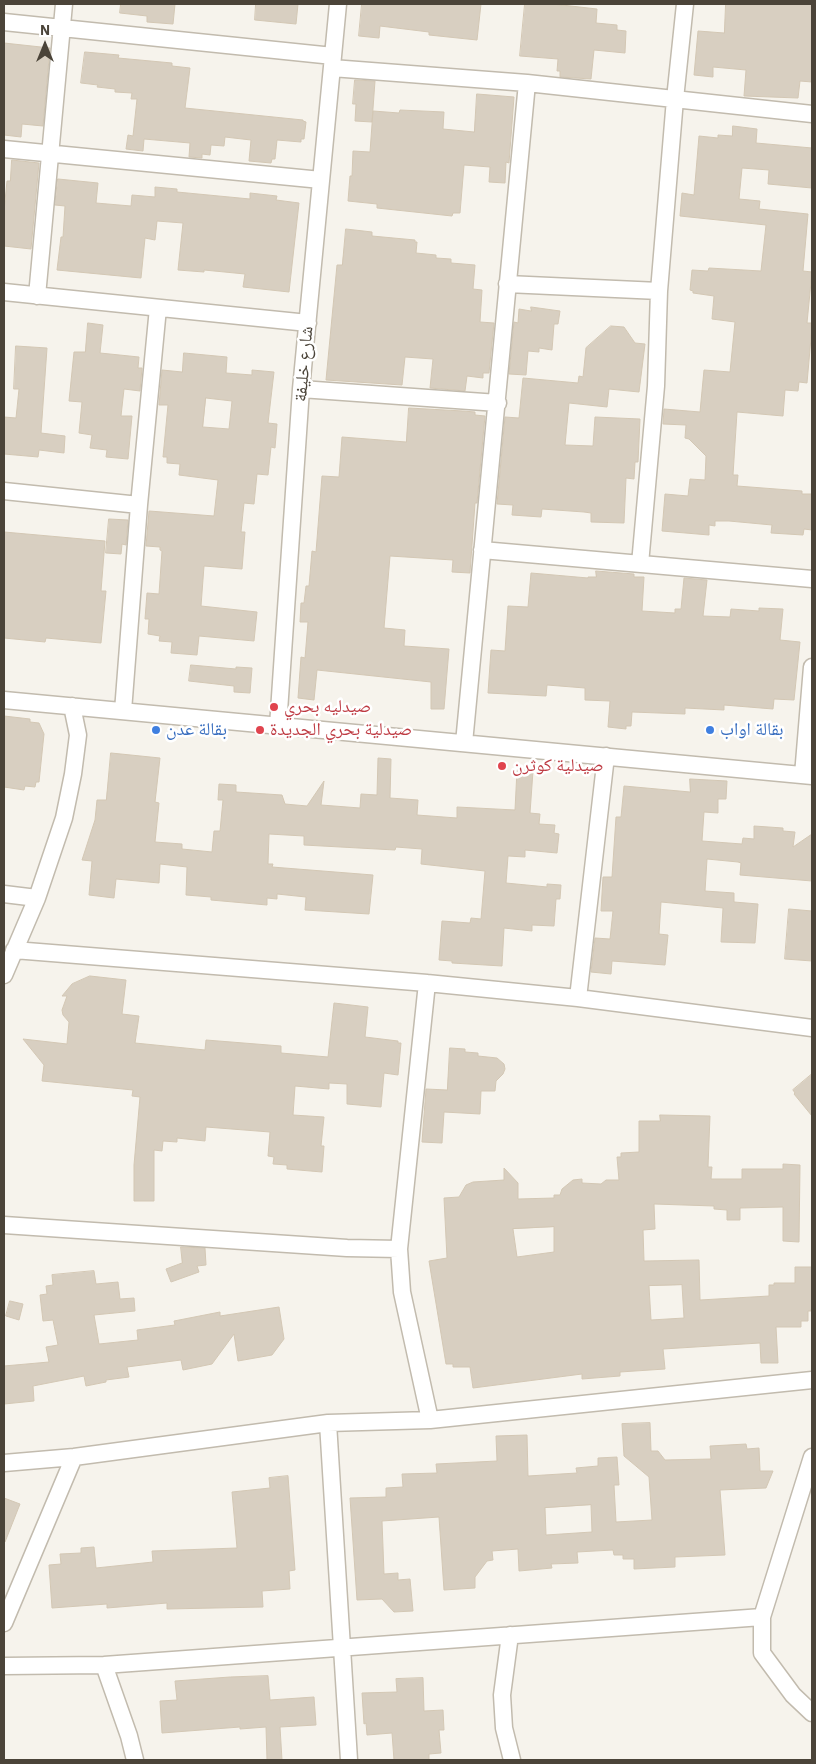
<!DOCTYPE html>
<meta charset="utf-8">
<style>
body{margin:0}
#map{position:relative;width:816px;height:1764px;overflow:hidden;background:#f6f3ec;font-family:"IBM Plex Sans",sans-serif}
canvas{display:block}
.frame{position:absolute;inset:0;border:5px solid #4b4439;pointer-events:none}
.north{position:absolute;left:20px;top:20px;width:50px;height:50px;-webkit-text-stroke:4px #fff;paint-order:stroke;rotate:0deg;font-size:14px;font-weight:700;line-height:20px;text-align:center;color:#4b4439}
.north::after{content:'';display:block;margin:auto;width:18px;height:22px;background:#4b4439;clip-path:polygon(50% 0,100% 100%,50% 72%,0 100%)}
</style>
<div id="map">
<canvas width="816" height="1764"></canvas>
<div class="frame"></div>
<div class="north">N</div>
</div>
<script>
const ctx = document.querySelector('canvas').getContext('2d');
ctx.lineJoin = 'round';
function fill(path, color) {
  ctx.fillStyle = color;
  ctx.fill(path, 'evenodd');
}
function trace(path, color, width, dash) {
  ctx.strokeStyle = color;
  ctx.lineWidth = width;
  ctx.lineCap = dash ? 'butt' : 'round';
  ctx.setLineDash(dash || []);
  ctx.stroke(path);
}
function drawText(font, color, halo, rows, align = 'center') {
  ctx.font = font + ' "IBM Plex Sans","Noto Naskh Arabic",sans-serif';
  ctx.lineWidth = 5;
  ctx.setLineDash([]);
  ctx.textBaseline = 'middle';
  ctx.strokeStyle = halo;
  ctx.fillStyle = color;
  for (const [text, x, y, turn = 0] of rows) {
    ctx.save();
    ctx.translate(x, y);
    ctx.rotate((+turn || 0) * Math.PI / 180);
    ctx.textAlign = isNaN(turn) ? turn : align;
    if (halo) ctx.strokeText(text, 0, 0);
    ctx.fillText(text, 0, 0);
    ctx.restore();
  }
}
const building = new Path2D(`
 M121 4H175L173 24 147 22V16L120 13Z
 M256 4H298L296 24 255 20Z
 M362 4H481L477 40 429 35V32L380 26 379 38 359 36Z
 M525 4H553L597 9 596 23 617 25V30L626 31 625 53 594 50 591 79 560 77V71H557L558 59 520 56Z
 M726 4H812V82L800 81 798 98 744 96 746 70 713 67V77L694 75 698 31 724 33Z
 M4 43 50 48 43 126 22 124 21 137 4 135Z
 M85 52 119 55 118 58 172 63V66L190 68 185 108 303 120V121L306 122 304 139H301V142L277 140 275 159H272L271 163 249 161 251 140 225 137 224 146 211 145 210 155 202 154V158L189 157 190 143 144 139 143 151 126 149 128 135 133 136 137 99H131L132 93 115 92V89L97 87 98 85 81 83Z
 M355 80 375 81 372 122 355 121 356 104H353Z
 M477 94 514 97 509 163 506 162 505 183 489 182 490 167 464 165 460 213H453L452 216 377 208V204L348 201 350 176H352L353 151 370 152 373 111 399 113 400 110 444 112 443 129 474 132Z
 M733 126 757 129 756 143 812 148V188L768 184 769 170 742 168 739 199 760 201 759 209 808 214 803 271 812 272 807 323H812V327L807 383 799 382 798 391 785 390 783 416 737 412 733 475H738L737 486 802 491V494H812V530L804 529 803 535 771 533 772 525 729 521H715V526L709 525V535L662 531 665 494 688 496 690 479 705 480 706 456 689 439 685 438 686 425 663 424 664 409 700 412 704 370 730 372 735 322 712 319 714 296 693 293V291L690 290 692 270 708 271 709 268 761 271 766 225 680 216 682 193 694 195 699 136 718 138V135L732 136Z
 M12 160 39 163 31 249 4 246V211L7 181H10Z
 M58 179 98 183 96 203 131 206 132 195 155 197V187L177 189V192L250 199V193L277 196 276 200 299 203 289 292 243 287 245 274 204 270V272L178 270 183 223 157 221 155 240 145 238 141 278 57 270 61 237H63L65 206 55 205Z
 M346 229 372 232V236L415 240V242H417L416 253 436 255V258L451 259V263L475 265 473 289 482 290 480 322 494 323 489 373H483V378L467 376 465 391 430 388 433 359 405 357 402 385 326 380 337 265H342Z
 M531 307 560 311 558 324H554L552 350 539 348V352L528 351 526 375 509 374 514 322 518 323 519 309 531 311Z
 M88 323 103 325 100 353 139 357 138 368H142L140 391 124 389 121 416H132L128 459 106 457 107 450 90 448 92 435 79 433 82 402 69 401 74 352H85Z
 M611 326 624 327 635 343 645 344 639 392 609 389 607 407 569 403 565 445 593 446 595 417 640 419 638 462H635L634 479 626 478 624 523 591 522V513L584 512 542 509 541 517 512 515 513 505 497 504 505 417 519 418 523 378 578 383 579 376 583 377 586 348Z
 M16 346 47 348 41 433 65 436 64 453 39 450 38 457 4 454V417L16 418 19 389H14Z
 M184 353 227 357 226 373 252 375V370L274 372 268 423 277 424 275 448 271 447 268 475 257 474 254 504 244 503 241 532H245L242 569 204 566 201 606 257 612 254 641 199 636 197 655 171 653 172 642 159 641 160 636 148 634 149 619H145L147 593 159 594 162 551 160 550V547L146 546 149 511 214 516 218 480 179 475 180 464 167 463V457H163L168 405H159L162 370 182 372ZM206 398 232 401 229 429 203 427Z
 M409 408 463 411 475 412V415L485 416 477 503H475L470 573 452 572 453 560 390 556 384 628 405 630 404 646 449 649 444 709H431V682L317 670 314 700 298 698 301 657 305 658 308 622H300L301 603H304L306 586H309L312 551 316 552 322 476 339 477 342 437 406 442Z
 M109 519 128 520 126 545 122 544 121 554 106 553Z
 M4 532 105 541 101 591H106L101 643 46 638 45 642 4 638Z
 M596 571 634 574V577H644L642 611 675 613V609H681L684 578 707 580 703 616 730 617 731 609 759 611V608L783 609 780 640 800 642 794 700 774 699 773 709 724 705V710L685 708V714L632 712 631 726H626V729L608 727 610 701 585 700V688L547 685 546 696 488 693 491 650 505 651 508 606 528 607 531 573 588 578V577H596Z
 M191 665 236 669V667L252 668 250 693 234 692V686L189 681Z
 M4 716 30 719V722L39 723 44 734 39 782H36L35 787 25 786 24 790 4 787Z
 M111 753 160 758 155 802 159 803 155 842 182 844V849L212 852 214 831H220L223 800H218L219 784 236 785V792L282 795 285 804 307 806 324 781 321 805 360 808 361 794 377 795 378 758 391 759 390 798 418 800 417 815 457 818V807L515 810 517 770 533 771 530 813 540 814 539 824 555 825 554 833 559 834 557 853 525 850V857L508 856 506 883 547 887V884L561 885 560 899H556L554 926 532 925V931L504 928 502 966 452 963V961L439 960 442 921 470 923 471 918 481 919 485 871 421 864 422 849 396 847 395 850 304 845V836L269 834 268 864H273L272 867 373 875 369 914 305 910 306 897 277 894V899L267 898V905L211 900V897L186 895 187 867 160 864 159 883 116 879 114 898 89 895 92 861 82 860 95 820 97 800H106Z
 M690 779 727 781 726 799H718V813L704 812 702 841 742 844 743 838 754 839V826L783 828V831L795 832 793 847 812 834V881L740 875 741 863 738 862 707 859 705 891 734 893V902L758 904 755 943 721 942 723 908 661 902 659 934 668 935 665 965 612 961 611 974 591 972 595 938 610 939 613 911H601L603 877H612L616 817H621L624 786 690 792Z
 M789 909 812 911V961L785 959Z
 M90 976 126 980 122 1014 139 1016 135 1043 205 1050 206 1040 281 1046V1053L328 1057 334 1003 368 1007 365 1037 398 1041V1043H401L398 1075 384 1073 381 1107 347 1104V1084L329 1083V1089L295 1086 293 1115 324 1117 321 1146H324L322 1172 287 1169V1165L273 1164 274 1157 268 1156 270 1132 206 1127 205 1141 177 1138V1142L163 1141 162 1151 154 1150V1201H134V1165L140 1097 132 1096 133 1090 42 1081 44 1065 23 1039 67 1044 69 1022 63 1015 62 1010 67 996H62L72 984Z
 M450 1048 465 1049V1052L478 1053V1056L497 1058 504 1064 505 1069 503 1074 496 1081 495 1091H481L480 1114 444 1112 442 1143 422 1142 426 1089 447 1090Z
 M812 1074V1116L794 1094 795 1093 793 1090Z
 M660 1115 710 1116 708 1167H712L711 1179H742V1169H783V1164L800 1165 799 1242 783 1241V1207L740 1208V1220H727V1210L714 1209V1206L654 1204 655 1229 643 1230 644 1261 699 1260 700 1300 769 1296V1285H774V1283H795V1267H812V1309H811V1311H808V1321H801V1327H776L778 1363H761L760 1343 663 1349 665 1369 620 1372V1376L582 1379V1374L473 1388 470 1367H453V1364H446L429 1261 447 1258 444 1198 459 1197 466 1185 473 1182 504 1180V1168L518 1183V1199L554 1198V1195H560L562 1189 573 1180 582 1179V1183L601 1184 606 1180H619L617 1157H621V1153L639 1152V1121H660ZM554 1227V1252L517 1257 513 1229ZM682 1285 684 1318 651 1320 649 1286Z
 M181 1247 205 1248 206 1265 197 1266 199 1272 171 1282 166 1269 182 1263Z
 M94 1271 96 1284 118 1282 120 1299 134 1298 135 1311 94 1315 99 1344 138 1340 137 1330 175 1325 174 1321 220 1312V1316L279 1307 284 1339 272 1355 238 1361 234 1334 212 1364 183 1370 181 1360 127 1367 129 1377 106 1380V1382L86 1386 84 1376 33 1386 34 1401 4 1404V1366L49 1362 46 1347 58 1345 53 1320 43 1321 40 1295 47 1294 46 1286 53 1285 52 1275Z
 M10 1301 23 1304 19 1320 6 1316Z
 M650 1423 651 1451H658L665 1460 711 1459 710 1446 746 1444 747 1449 759 1448 760 1471H773L766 1488 720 1490 725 1555 675 1557V1567L634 1569V1559H623V1555H614L613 1550 577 1552 578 1563 551 1564 552 1568 519 1571 518 1549 492 1551 493 1560 487 1561 475 1577V1588L444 1590 439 1517 382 1521 384 1574 398 1573V1580L410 1579 413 1611 394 1612 382 1599 357 1600 350 1498 386 1497V1488L403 1487 402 1474 437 1473 436 1464 497 1461 496 1436 527 1435 528 1476 577 1473 576 1468 598 1466V1458L617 1457 619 1485H614L616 1522 652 1520 649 1477 624 1456 622 1424ZM591 1505 592 1532 546 1535 545 1508Z
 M288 1476 295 1570 289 1571 290 1589 262 1591 263 1607 167 1609V1603L107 1608V1604L52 1608 49 1565 61 1564 60 1554 81 1553V1548L94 1547 96 1568 153 1562 152 1551 237 1548 232 1492 270 1488 269 1478Z
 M4 1498 20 1504 5 1542H4Z
 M268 1676 270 1700 314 1697 316 1725 280 1727 282 1760H267L266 1727 240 1729V1727L162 1733 160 1701 177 1700 175 1681 230 1677Z
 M423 1678 424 1711 443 1710 444 1730H439L441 1753 429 1754V1760H394L392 1733 367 1735 366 1723 364 1724 362 1693 397 1692 396 1679Z`);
fill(building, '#d8cfc1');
trace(building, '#d3c7b4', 1);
const minor = new Path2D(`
 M4 22 333 56
 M332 68 527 83 812 114
 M4 149 321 180
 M507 284 659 291
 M4 292 308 323
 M37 296 64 4
 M301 389 498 403
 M4 491 139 505
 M482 550 812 579
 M640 564 656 386 659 291 675 99 685 4
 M4 700 812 776
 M123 711 139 505 158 308
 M278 726 301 389 338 4
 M464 743 527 83
 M803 775 812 667
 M4 894 37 898
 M14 950 427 983 578 998 812 1028
 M4 975 37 898 64 818 73 774 78 735 72 706
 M578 998 606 756
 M4 1225 347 1248 399 1249 402 1292 430 1420 812 1380
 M399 1249 427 983
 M328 1423 349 1760
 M4 1463 74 1457 328 1423 430 1420
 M762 1617 812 1457
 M4 1623 74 1457
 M510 1635 502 1695 504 1728 512 1760
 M104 1665 129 1736 135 1760
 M4 1666 104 1665 762 1617V1653L793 1695 812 1713`);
trace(minor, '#c2bbae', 19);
trace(minor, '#fff', 16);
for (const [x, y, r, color] of [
 [274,707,5,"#e0444e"],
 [156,730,5,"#3f7fe0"],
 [260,730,5,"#e0444e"],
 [710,730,5,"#3f7fe0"],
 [502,766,5,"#e0444e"]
]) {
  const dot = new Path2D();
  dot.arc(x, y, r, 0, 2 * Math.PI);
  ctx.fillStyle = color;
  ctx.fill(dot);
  trace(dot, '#fff', 2);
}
drawText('18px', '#4b4439', '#fff', [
 ["شارع خليفة",304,364,-85]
]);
drawText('18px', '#be3a42', '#fff', [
 ["صيدليه بحري",284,707],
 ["صيدلية بحري الجديدة",270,730],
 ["صيدلية كوثرن",512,766]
], 'left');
drawText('18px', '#366cbe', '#fff', [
 ["بقالة عدن",166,730],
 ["بقالة اواب",720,730]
], 'left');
</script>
